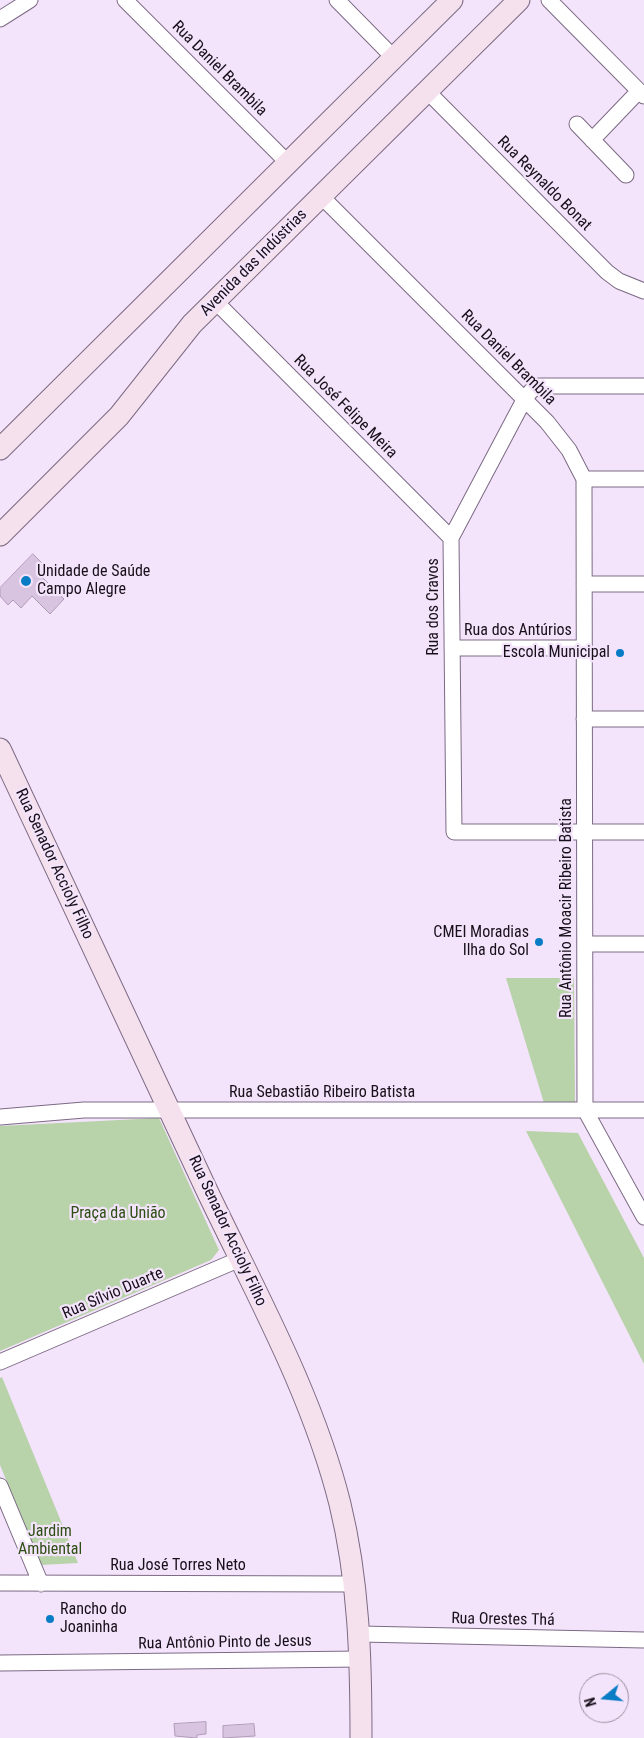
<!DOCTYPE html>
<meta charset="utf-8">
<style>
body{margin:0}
#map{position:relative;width:644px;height:1738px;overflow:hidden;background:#f4e4fb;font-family:"Roboto Condensed",sans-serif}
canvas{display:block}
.north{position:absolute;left:579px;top:1673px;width:50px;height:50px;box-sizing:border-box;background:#f4e4fb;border:1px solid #9c8fa1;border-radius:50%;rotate:253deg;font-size:14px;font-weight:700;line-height:20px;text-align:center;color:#170f19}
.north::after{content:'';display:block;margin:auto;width:18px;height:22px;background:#097cc6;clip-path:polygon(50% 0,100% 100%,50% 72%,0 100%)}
</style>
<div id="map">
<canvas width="644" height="1738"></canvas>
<div class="north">N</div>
</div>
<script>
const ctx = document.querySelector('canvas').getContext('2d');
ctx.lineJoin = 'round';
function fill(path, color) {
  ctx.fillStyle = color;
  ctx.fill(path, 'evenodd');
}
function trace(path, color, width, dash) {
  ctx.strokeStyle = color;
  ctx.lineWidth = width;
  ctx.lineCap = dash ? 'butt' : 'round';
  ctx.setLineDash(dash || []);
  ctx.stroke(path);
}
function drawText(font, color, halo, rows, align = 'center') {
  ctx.font = font + ' "Roboto Condensed",sans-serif';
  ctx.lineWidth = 4.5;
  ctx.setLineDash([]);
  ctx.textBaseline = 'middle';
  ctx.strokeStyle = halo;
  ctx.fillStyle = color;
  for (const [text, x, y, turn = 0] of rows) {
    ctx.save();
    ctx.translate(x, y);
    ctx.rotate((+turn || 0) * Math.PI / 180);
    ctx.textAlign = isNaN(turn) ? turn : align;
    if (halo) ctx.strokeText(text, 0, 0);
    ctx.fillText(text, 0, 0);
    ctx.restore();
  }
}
fill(new Path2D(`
 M506 978H574L575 1103H544Z
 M159 1118 219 1250 211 1260 0 1351V1126Z
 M526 1131 578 1133 644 1258V1364Z
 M2 1377 78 1563 41 1565 0 1465V1378Z`), '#b8d2a9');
const building = new Path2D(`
 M33 554 46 567 39 574 64 599 50 614 32 596 21 608 13 600 8 605 0 596V588Z
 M206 1722V1734L197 1735V1738L175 1736 174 1724Z
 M254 1724 255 1736 223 1738V1726Z`);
fill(building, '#d8c3e0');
trace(building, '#b09cb8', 1);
const street = new Path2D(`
 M125 0 288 163
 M337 0 394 58
 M549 0 644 96
 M0 19 30 0
 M427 91 607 272 619 281 644 291
 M577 124 626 175
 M592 140 639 91
 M321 196 547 422 569 450 584 479 585 1110 644 1217
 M215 301 451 538
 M644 386H539L531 391 524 400 451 538 454 832H644
 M584 479H644
 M584 584H644
 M452 648H584
 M584 719H644
 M585 944H644
 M0 1117 84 1110H644
 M0 1362 240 1259
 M0 1486 41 1584
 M0 1583 355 1584
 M360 1634 644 1640
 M0 1663 361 1659`);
const secondary = new Path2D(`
 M0 449 452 0
 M0 535 119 416 192 324 519 0
 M0 749C70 897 139 1046 209 1195 257 1295 313 1396 340 1504 359 1582 361 1659 361 1738`);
trace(street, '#7c6a84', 17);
trace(secondary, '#7c6a84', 23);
trace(street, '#fff', 15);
trace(secondary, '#f5e1ed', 21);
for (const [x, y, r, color] of [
 [26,581,6,"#097cc6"],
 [620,653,5,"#097cc6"],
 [539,942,5,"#097cc6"],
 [50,1619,5,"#097cc6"]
]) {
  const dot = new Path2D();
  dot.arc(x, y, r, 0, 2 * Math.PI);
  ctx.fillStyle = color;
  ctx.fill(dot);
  trace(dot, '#f4e4fb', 2);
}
drawText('16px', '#170f19', '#f4e4fb', [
 ["Rua Daniel Brambila",219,69,45],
 ["Rua Reynaldo Bonat",544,184,45],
 ["Avenida das Indústrias",254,263,-45],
 ["Rua Daniel Brambila",508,358,45],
 ["Rua José Felipe Meira",345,407,45],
 ["Rua dos Cravos",434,607,-90],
 ["Rua dos Antúrios",518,631],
 ["Rua Senador Accioly Filho",54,864,65],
 ["Rua Antônio Moacir Ribeiro Batista",567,908,-90],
 ["Rua Sebastião Ribeiro Batista",322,1093],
 ["Rua Senador Accioly Filho",227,1231,65],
 ["Rua Sílvio Duarte",113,1294,-23],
 ["Rua José Torres Neto",178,1566],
 ["Rua Orestes Thá",503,1620,1],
 ["Rua Antônio Pinto de Jesus",225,1643,-1]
]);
drawText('16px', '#170f19', '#f4e4fb', [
 ["Unidade de Saúde",37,572],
 ["Campo Alegre",37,590],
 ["Escola Municipal",610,653,"right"],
 ["CMEI Moradias",529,933,"right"],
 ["Ilha do Sol",529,951,"right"],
 ["Rancho do",60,1610],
 ["Joaninha",60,1628]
], 'left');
drawText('16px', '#2c4e13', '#f4e4fb', [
 ["Praça da União",118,1214],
 ["Jardim",50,1532],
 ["Ambiental",50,1550]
]);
</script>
